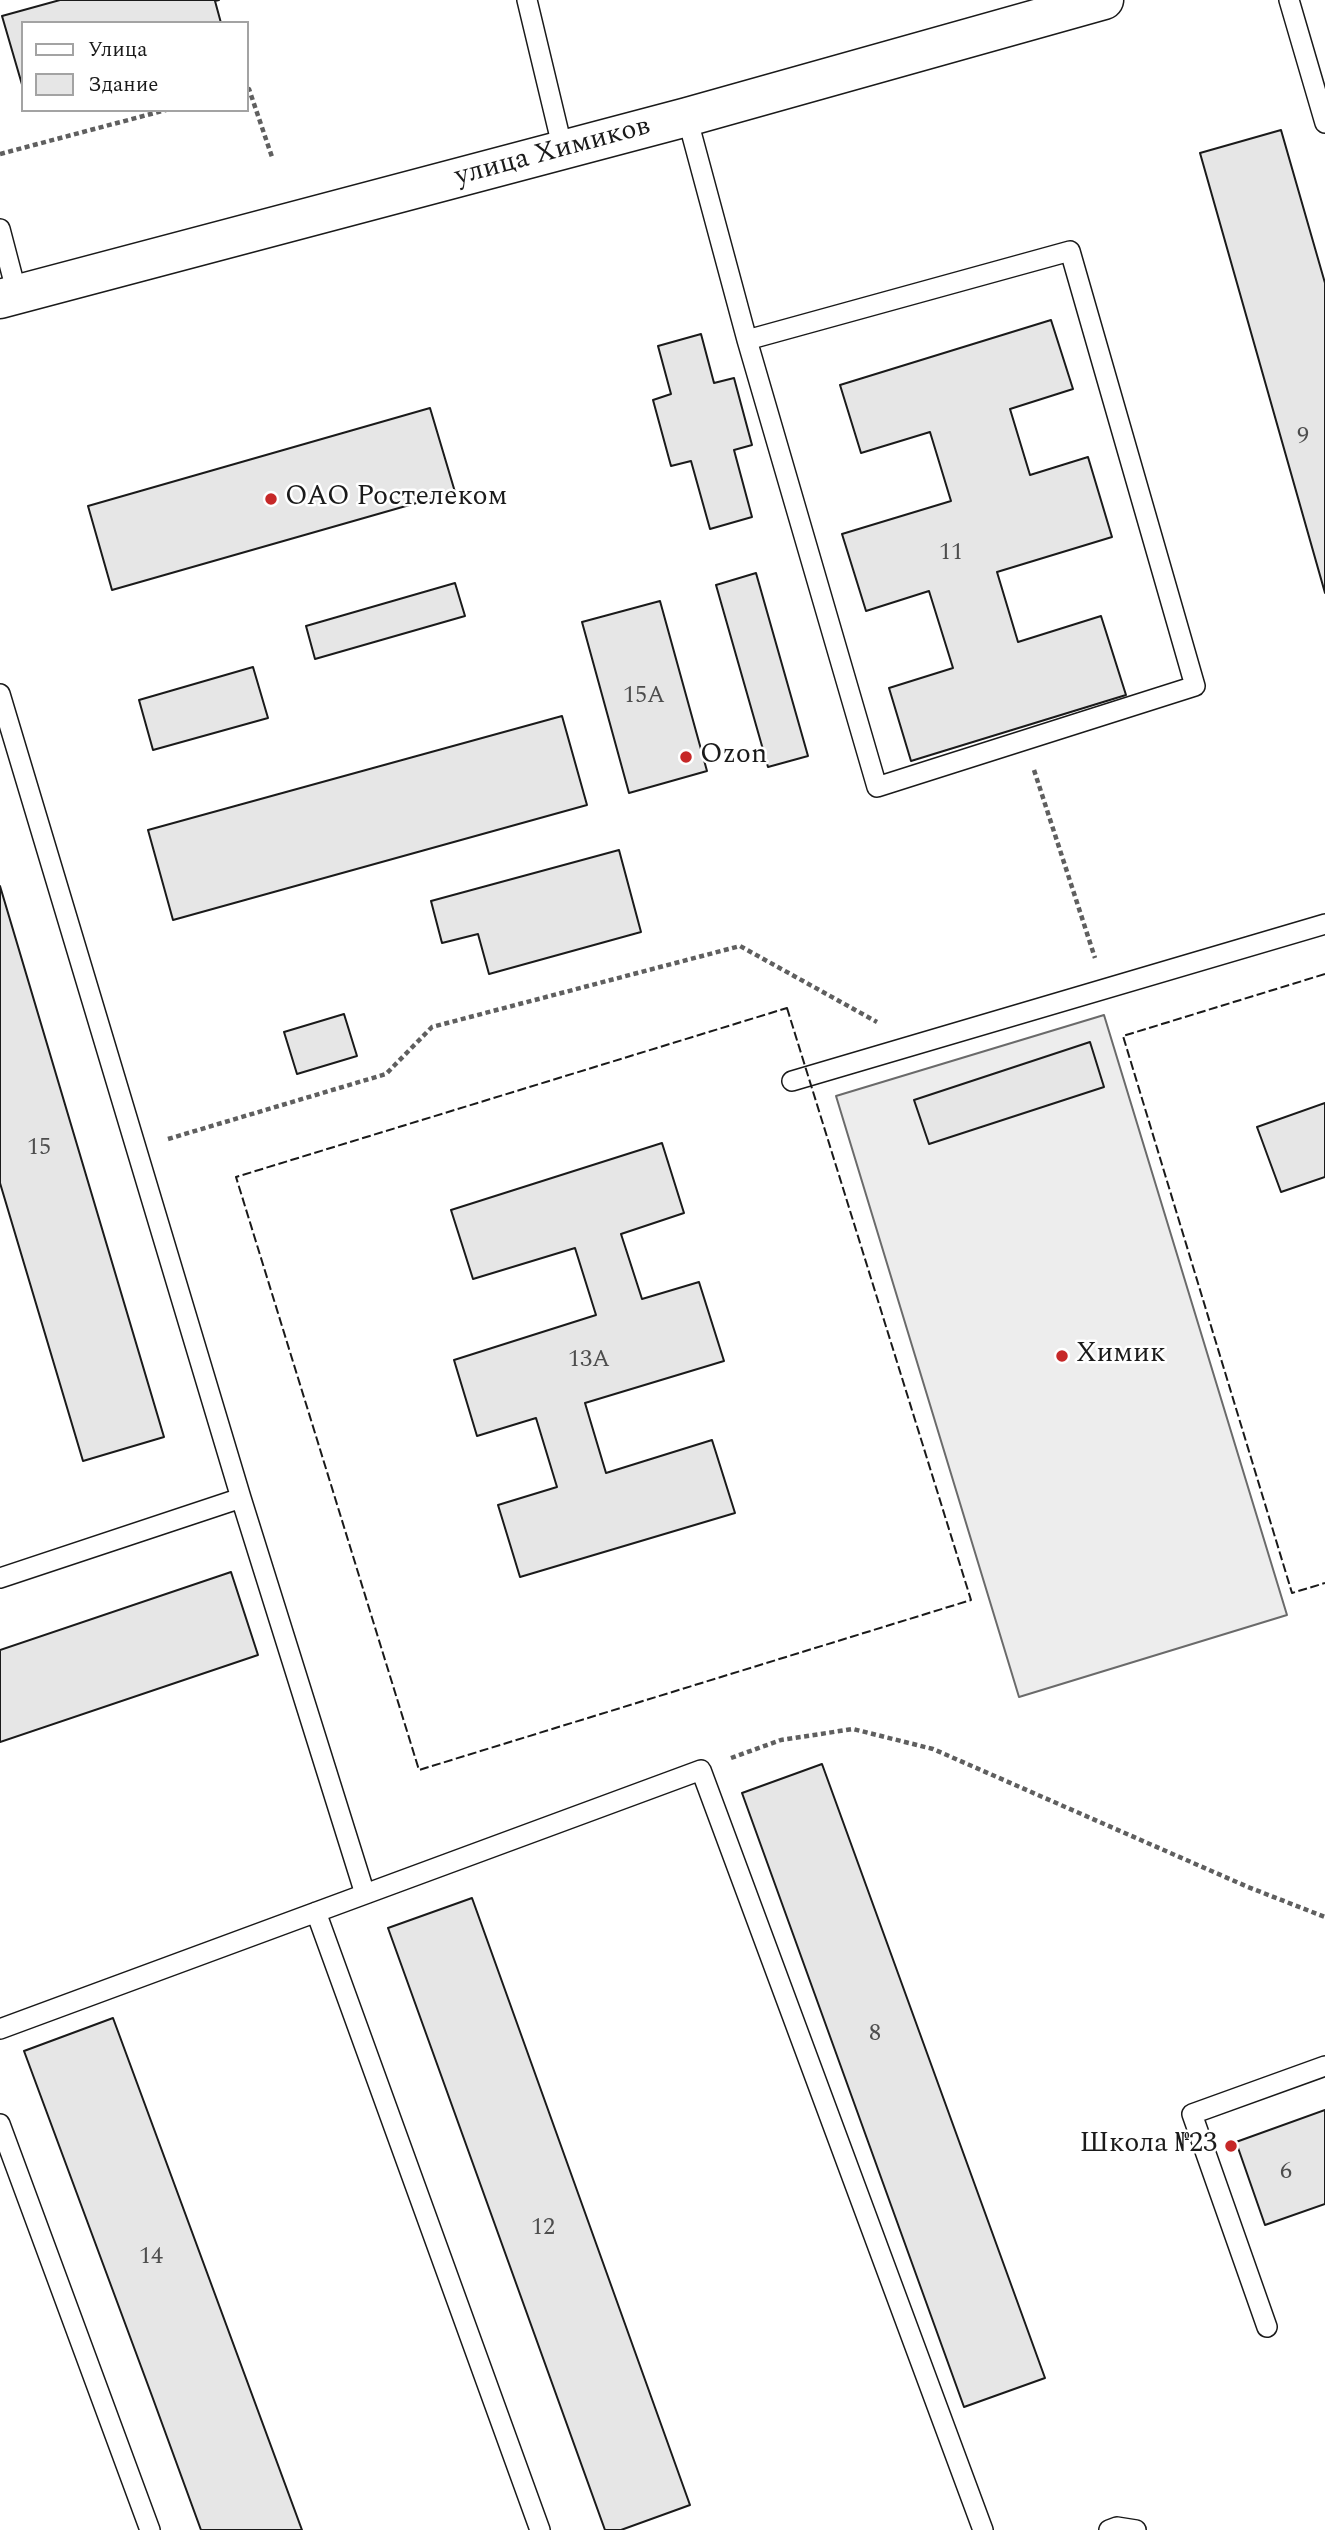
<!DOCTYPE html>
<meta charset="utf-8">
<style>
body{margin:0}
#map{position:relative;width:1325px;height:2530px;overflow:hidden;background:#fff;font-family:Spectral,serif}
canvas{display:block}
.legend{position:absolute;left:21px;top:21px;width:228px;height:91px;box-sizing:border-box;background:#fff;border:2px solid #a3a3a3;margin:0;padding:9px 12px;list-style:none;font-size:21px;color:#1a1a1a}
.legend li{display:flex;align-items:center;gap:14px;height:35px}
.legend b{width:35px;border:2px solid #a3a3a3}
</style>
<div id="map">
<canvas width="1325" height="2530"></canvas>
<ul class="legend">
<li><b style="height:9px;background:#fff"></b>Улица</li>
<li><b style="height:19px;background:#e6e6e6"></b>Здание</li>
</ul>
</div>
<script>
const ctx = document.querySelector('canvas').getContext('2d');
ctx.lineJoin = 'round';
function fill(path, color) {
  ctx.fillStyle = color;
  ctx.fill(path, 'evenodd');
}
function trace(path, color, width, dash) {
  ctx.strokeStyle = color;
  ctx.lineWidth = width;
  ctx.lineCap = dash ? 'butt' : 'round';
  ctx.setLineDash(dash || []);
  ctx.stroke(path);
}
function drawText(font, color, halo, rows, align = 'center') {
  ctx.font = font + ' Spectral,serif';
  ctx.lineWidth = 5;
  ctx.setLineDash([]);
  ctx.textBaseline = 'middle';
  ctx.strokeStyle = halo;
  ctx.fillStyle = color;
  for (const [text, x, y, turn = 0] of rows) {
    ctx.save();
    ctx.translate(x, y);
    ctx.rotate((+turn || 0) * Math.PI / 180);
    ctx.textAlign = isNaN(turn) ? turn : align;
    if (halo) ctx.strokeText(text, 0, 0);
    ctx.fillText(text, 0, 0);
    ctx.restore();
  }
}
const built = new Path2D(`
 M1104 1015 1287 1615 1019 1697 836 1096Z`);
fill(built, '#ededed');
trace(built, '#6a6a6a', 2);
const building = new Path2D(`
 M60 0H219L215 1 221 23H23V88L2 16Z
 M1281 130 1325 283V593L1200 153Z
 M1051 320 1073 389 1010 409 1030 475 1088 457 1112 537 997 572 1018 642 1101 616 1126 695 911 761 889 688 953 668 929 591 866 611 842 534 951 501 930 432 861 453 840 385Z
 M701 334 714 383 734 378 752 445 734 450 752 517 710 529 691 461 671 466 653 400 671 394 658 346Z
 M430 408 455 492 112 590 88 506Z
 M756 573 808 756 768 767 716 585Z
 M455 583 465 616 315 659 306 626Z
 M660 601 707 771 629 793 582 622Z
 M253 667 268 718 153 750 139 700Z
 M562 716 587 805 173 920 148 830Z
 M619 850 641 932 489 974 478 934 442 943 431 901Z
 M0 886 164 1437 83 1461 0 1183Z
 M344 1014 357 1056 297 1074 284 1032Z
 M1090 1042 1104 1087 929 1144 914 1100Z
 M1325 1103V1177L1281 1192 1257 1127Z
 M662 1143 684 1213 621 1234 642 1299 699 1282 724 1361 585 1403 606 1473 712 1440 735 1513 520 1577 498 1505 557 1487 536 1418 477 1436 454 1360 596 1315 575 1248 473 1279 451 1210Z
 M231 1572 258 1655 0 1742V1650Z
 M822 1764 1045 2378 964 2407 742 1793Z
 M472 1898 690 2505 621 2530H605L388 1928Z
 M113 2018 302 2530H201L152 2396 24 2051Z
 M1325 2110V2204L1265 2225 1236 2142Z`);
fill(building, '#e6e6e6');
trace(building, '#1a1a1a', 2);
const service = new Path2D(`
 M527 0 563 150
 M1289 0 1325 123
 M687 117 747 340 877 787 1195 686 1070 251 747 340
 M0 229 17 294
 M0 694 241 1498 365 1894
 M792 1081 1325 924
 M0 1578 241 1498
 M316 1912 540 2530
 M0 2029 701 1770 983 2530
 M0 2124 150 2530
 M1267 2327 1192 2114 1325 2066
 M1109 2530 1117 2527 1136 2530`);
const minor = new Path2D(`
 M0 299 687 117 1104 0`);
trace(service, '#1a1a1a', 22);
trace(minor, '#1a1a1a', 41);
trace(new Path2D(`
 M247 89H249L272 157
 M0 154 166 110
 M1034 770 1095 958
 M168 1139 386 1074 432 1027 740 946 877 1022
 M731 1758 781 1740 853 1729 933 1749 1248 1887 1325 1917`), '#5f5f5f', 4.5, [5, 3.5]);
trace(service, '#fff', 19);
trace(minor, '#fff', 38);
trace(new Path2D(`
 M1325 974 1123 1036 1292 1593 1325 1583
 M787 1008 971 1600 419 1770 236 1177Z`), '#1a1a1a', 2, [9, 3.5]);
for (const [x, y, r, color] of [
 [271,499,7,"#c62828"],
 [686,757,7,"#c62828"],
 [1062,1356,7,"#c62828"],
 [1231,2146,7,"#c62828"]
]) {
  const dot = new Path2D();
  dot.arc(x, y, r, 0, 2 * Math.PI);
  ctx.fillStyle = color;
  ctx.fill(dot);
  trace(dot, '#fff', 2.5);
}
drawText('24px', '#4d4d4d', null, [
 ["9",1303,438],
 ["11",951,554],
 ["15А",644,697],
 ["15",39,1149],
 ["13А",589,1361],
 ["8",875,2035],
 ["6",1286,2173],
 ["12",543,2229],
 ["14",151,2258]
]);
drawText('28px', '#1a1a1a', '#fff', [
 ["улица Химиков",553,153,-15]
]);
drawText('28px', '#1a1a1a', '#fff', [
 ["ОАО Ростелеком",285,499],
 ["Ozon",700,757],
 ["Химик",1076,1356],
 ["Школа №23",1217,2146,"right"]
], 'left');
</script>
